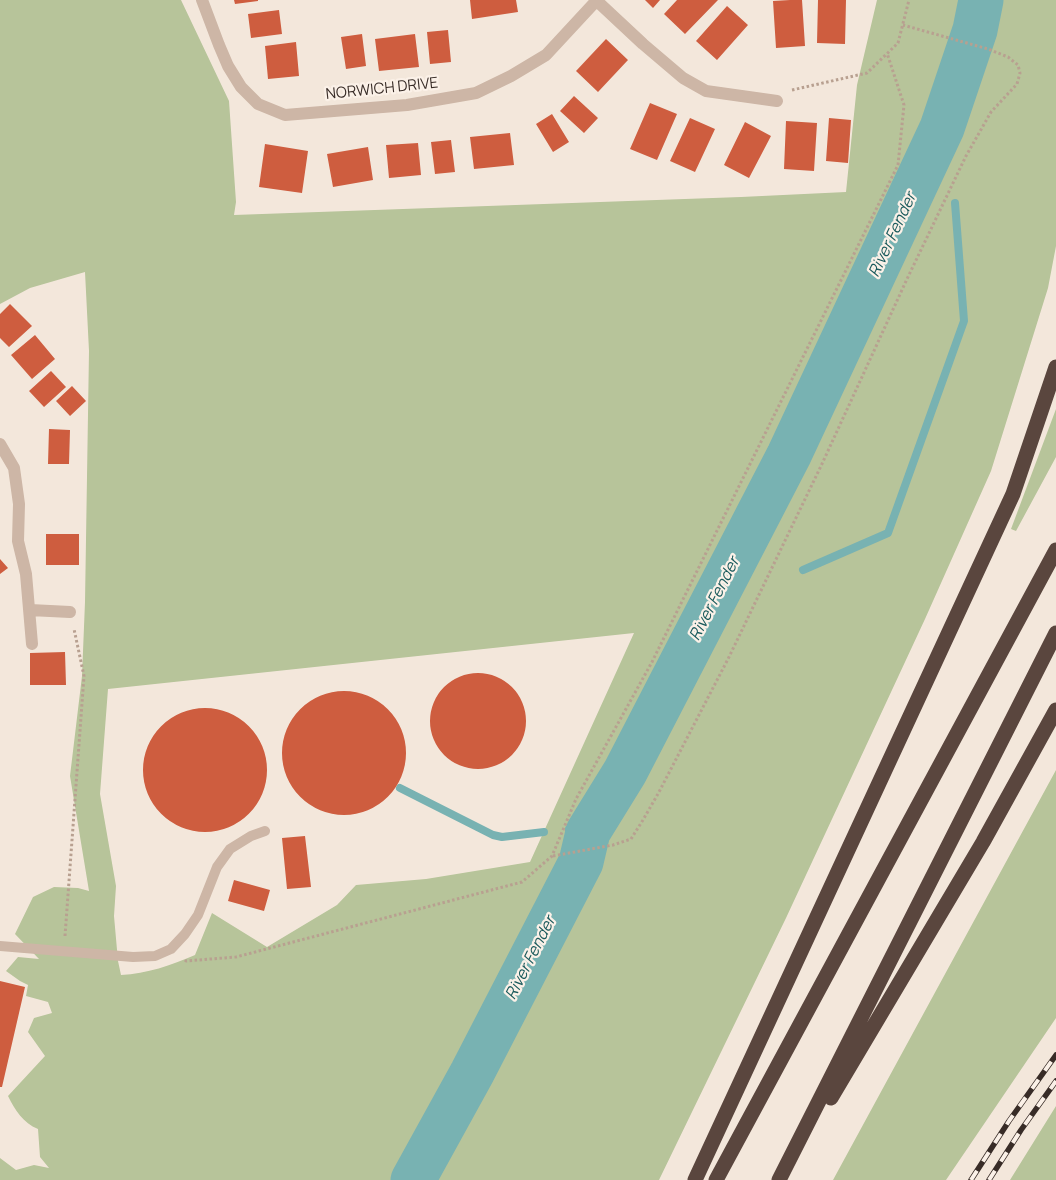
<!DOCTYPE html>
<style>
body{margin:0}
canvas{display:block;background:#f3e7db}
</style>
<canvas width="1056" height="1180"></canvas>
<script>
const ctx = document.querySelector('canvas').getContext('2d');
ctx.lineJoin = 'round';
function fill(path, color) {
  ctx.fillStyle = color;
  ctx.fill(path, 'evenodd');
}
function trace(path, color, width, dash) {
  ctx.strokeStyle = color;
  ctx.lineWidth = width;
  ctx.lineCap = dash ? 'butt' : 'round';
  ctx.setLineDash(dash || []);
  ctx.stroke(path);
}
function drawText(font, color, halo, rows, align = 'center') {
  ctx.font = font + ' Manrope,sans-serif';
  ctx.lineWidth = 4.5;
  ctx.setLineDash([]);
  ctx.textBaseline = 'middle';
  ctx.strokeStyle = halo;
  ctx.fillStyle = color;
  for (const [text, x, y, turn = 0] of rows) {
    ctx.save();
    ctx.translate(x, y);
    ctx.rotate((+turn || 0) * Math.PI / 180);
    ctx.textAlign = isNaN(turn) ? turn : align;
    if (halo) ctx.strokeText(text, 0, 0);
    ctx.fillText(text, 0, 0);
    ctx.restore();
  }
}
fill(new Path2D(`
 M0 0H181L229 101 236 202 234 215 741 197 846 192 857 85 877 0H1056V246L1048 288 991 471 925 619 786 918 659 1180H0V1158L16 1170 34 1165 49 1168 40 1157 38 1129C23 1123 15 1110 8 1096L45 1056 28 1032 34 1018 52 1013 48 1002 26 996 28 985 20 981 6 971 18 957 39 959 15 934 33 897 54 887 78 888 89 891 70 776 82 676 85 602 89 351 85 272 30 288 0 304ZM634 633 530 862 426 879 356 885 337 905 267 947 212 913 195 955C171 965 147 974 121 975L118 961 114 916 116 886 100 794 108 689Z
 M1056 409V457L1016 531 1011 529Z
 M1056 770V1018L946 1180H833Z
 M1056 1106V1180H1010Z`), '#b7c49a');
trace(new Path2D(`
 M803 570 888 533 964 321 955 203
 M400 788 493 835 502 837 544 832
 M569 829 588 832`), '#78b2b2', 8);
trace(new Path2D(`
 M413 1180 472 1073 581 862 588 832 625 772 789 455 942 128 975 30 981 0`), '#78b2b2', 45);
fill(new Path2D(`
 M234 0H258V1L235 4Z
 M470 0H516L518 12 472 19Z
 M645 0H660L653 8Z
 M677 0H718L685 34 664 14Z
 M790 0H802L805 46 776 48 773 1Z
 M818 0H846L845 44 817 43Z
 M727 6 748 25 717 60 696 41Z
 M279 10 282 34 251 38 248 14Z
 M448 30 451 62 430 64 427 32Z
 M362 34 366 66 346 69 341 37Z
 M415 34 419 67 379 71 375 39Z
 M606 39 628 60 598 92 576 71Z
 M296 42 299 76 268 79 265 46Z
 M574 96 598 118 584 133 560 111Z
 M650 103 677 114 657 160 630 149Z
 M552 114 569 142 553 152 536 124Z
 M690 118 715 129 695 172 670 161Z
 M829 118 851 120 848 163 826 161Z
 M786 121 817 123 814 171 784 169Z
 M745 122 771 136 749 178 724 165Z
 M510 133 514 165 474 169 470 137Z
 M451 140 455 172 435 174 431 142Z
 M418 143 421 175 389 178 386 145Z
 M265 144 308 151 302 193 259 187Z
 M368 147 373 180 333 187 327 154Z
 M10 304 32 326 9 347 0 338V314Z
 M35 335 55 359 32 379 11 355Z
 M51 371 66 387 44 407 29 391Z
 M72 386 86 401 70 416 56 401Z
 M49 429 70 430 69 464H48Z
 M46 534H79V565H46Z
 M0 559 8 568 0 574Z
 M65 652 66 685H30V653Z
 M430 721a48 48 0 1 1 96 0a48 48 0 1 1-96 0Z
 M282 753a62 62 0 1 1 124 0a62 62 0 1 1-124 0Z
 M143 770a62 62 0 1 1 124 0a62 62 0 1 1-124 0Z
 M305 836 311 887 287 889 282 838Z
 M234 880 270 890 264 911 228 901Z
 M0 981 25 987 2 1087H0Z`), '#ce5d3f');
trace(new Path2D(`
 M792 90 867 73 898 43 909 0
 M553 856 613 845 631 839 643 820 659 792 728 659 821 466 907 279 966 156 991 112 1017 84 1020 73 1018 65 1008 57 988 49 903 25
 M65 936 84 676 74 629
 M185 960 186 961 236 957 522 882 552 856 576 799 652 662 898 165 904 105 887 53`), '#b8a090', 3, [2.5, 2.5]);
trace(new Path2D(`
 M0 946 133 957 155 956 171 949 185 934 198 915 217 867 230 849 251 836 265 831`), '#cdb6a6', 10);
trace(new Path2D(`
 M202 0 219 45 228 66 241 87 258 104 285 115 407 105 476 93 511 76 546 55 597 0
 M597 1 643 44 683 78 706 91 777 101
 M0 444 14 468 19 504 18 541 26 574 32 644
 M30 610 70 612`), '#cdb6a6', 12);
trace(new Path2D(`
 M831 1098 983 842 1056 710
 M695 1180 1013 494 1056 367
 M716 1180 1056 550
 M779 1180 1056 633`), '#5a463e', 15);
const rail = new Path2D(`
 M971 1180 1009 1121 1056 1055
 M989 1180 1021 1130 1056 1081`);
trace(rail, '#382c27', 5.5);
trace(rail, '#fbf1e8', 4, [11]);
drawText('15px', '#382c27', '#fbf1e8', [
 ["NORWICH DRIVE",382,89,-6]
]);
drawText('italic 16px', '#1a5a5c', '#fbf1e8', [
 ["River Fender",893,235,-65],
 ["River Fender",715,599,-63],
 ["River Fender",531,958,-63]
]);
</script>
